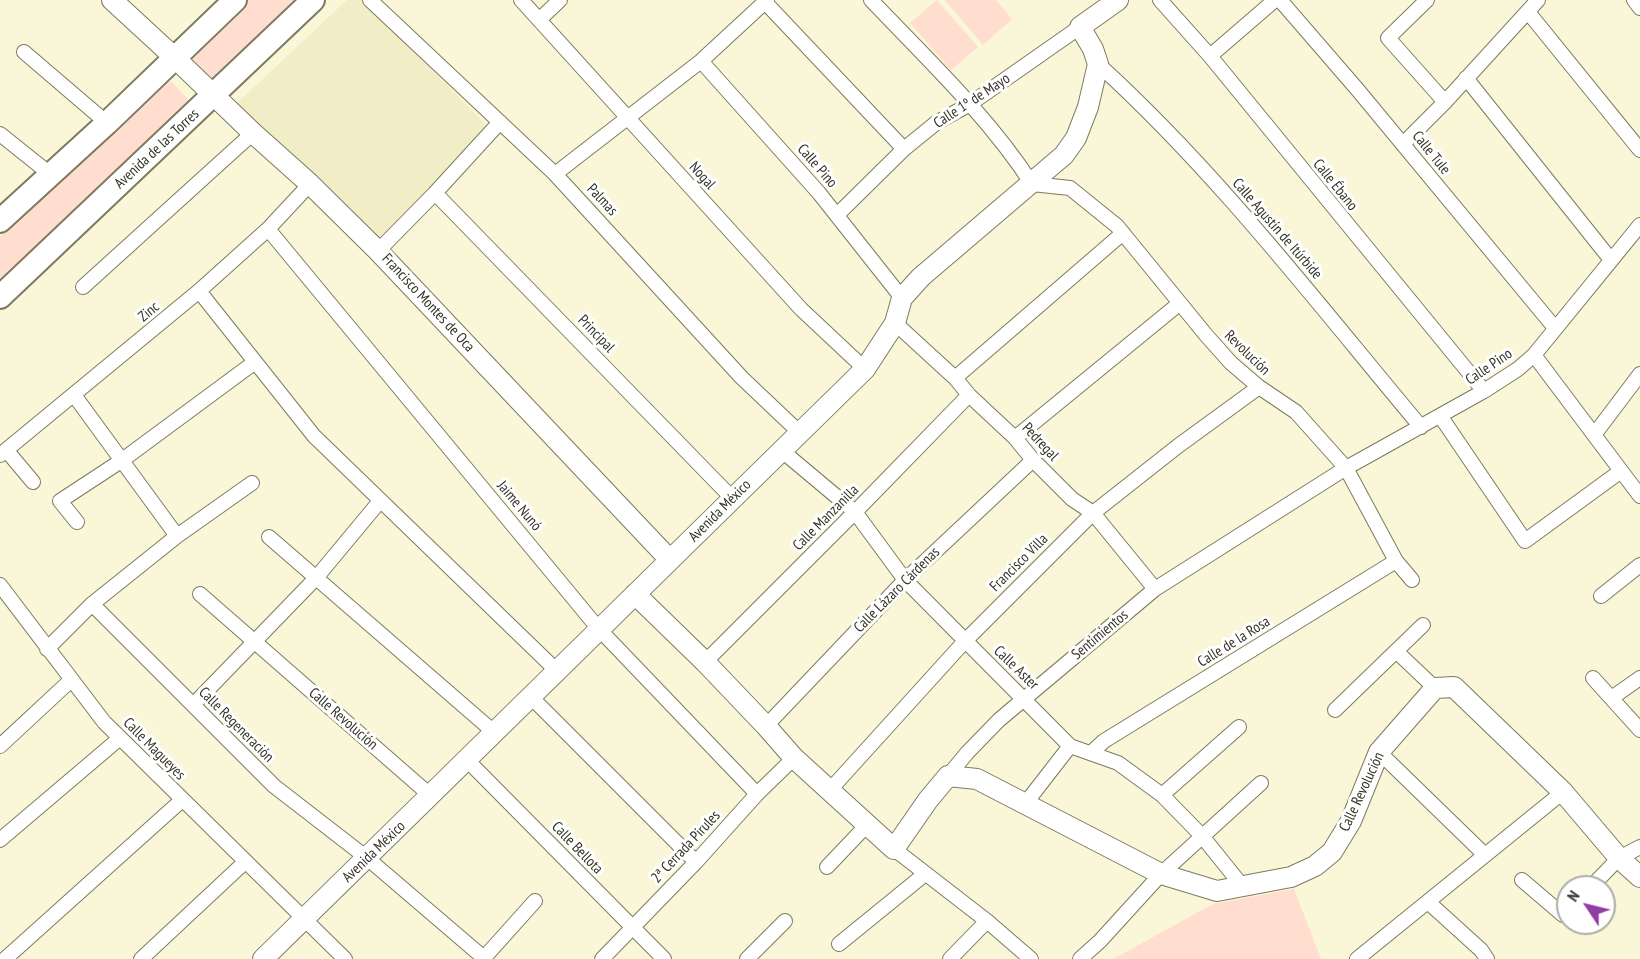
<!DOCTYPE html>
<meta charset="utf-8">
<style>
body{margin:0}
#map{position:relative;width:1640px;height:959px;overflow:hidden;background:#faf6d8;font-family:"PT Sans Narrow",sans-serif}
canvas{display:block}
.north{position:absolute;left:1556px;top:875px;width:60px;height:60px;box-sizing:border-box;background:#fff;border:2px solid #aeada9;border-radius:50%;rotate:305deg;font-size:16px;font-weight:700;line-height:24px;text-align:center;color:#343327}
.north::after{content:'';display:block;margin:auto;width:21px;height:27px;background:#933ba7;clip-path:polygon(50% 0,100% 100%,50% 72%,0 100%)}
</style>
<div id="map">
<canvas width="1640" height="959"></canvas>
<div class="north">N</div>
</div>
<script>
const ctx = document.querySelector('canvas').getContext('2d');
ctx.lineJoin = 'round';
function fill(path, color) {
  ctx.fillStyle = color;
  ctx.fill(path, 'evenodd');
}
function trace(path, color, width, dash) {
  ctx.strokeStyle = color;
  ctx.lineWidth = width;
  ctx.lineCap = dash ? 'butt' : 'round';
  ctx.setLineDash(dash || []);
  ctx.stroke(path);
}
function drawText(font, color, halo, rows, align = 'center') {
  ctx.font = font + ' "PT Sans Narrow",sans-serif';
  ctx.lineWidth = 6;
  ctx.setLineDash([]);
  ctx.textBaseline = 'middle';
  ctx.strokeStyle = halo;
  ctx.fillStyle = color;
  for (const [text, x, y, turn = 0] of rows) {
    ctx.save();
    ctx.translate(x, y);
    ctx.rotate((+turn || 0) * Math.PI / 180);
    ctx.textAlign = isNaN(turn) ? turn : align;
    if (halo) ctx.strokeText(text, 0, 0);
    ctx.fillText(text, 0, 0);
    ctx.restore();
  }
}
fill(new Path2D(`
 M347 0H364L488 127 379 242 234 106Z`), '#f1edc7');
fill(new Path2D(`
 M248 0H306L212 81 190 61 191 54Z
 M937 0 978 47 951 70 910 23Z
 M945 0H996L1012 19 983 45Z
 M172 82 193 105 0 291V236L162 83Z
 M1294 889 1321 959H1113L1213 904Z`), '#ffded0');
const street = new Path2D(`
 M370 0 555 174 742 378 799 432
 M521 0 801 309 865 369
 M763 0 904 149
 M871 0C927 59 988 116 1032 184L1070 188 1117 226 1206 335 1231 363 1259 387 1296 412 1346 468 1396 561 1412 580
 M1160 0 1210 56 1484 391
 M1280 0 1357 89 1555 328
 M1427 0 1388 38 1445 102
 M1634 0 1640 8
 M1528 12 1640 150
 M539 20 560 0
 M24 52 107 123
 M1210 56 1275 0
 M701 61 819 193 902 298
 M1098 64C1218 173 1317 303 1421 427
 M1466 78 1611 260
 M0 134 50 174
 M1403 144 1445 102 1538 0
 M555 174 701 61 767 0
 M435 193 733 499
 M837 215 904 149 936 123 970 104 1080 27
 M268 229 598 628 757 794
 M378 251 435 193 500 122
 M83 287 253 133
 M199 291 314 436 557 671
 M895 323 955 378 969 395 1015 438 1033 460 1072 499 1093 513 1155 589
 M1534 355 1640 496
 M955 378 1123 233
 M74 395 177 536
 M1441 417 1525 541 1621 471
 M1594 435 1640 374
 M1015 438 1180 303
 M781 450 855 512 905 580 1070 746 1118 763 1162 795 1202 836 1243 887
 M7 451 33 482
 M0 455 199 291 268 229 310 184
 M77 522 60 501 121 461 255 362
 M269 537 495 733
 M0 585 104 722 345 959
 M200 594 431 796
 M1601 596 1640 565
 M92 604 274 786 367 858 484 958
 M47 649 92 604 177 536 252 483
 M1397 652 1435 688
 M705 662 855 512 969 395
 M1593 678 1640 730
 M530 696 696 862
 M1613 697 1640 678
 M193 705 316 578 380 501
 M1335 710 1423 625
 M766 726 905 580 1033 460
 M0 746 71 680
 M1379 752 1485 855
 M1091 753 1104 741 1396 561
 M467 760 664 959
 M948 776 967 753 999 720 1155 589 1346 468 1484 391 1518 369 1534 355 1640 225
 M829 791 965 641 1093 513 1178 446 1259 387
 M1162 795 1239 727
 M1025 804 1070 746
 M0 840 120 738
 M894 849 987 921 1031 959
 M827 867 866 826
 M1522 880 1563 915 1568 910
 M1591 887 1619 858 1640 847
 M1428 902 1481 950 1487 959
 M839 944 925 874
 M5 959 182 800
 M141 959 245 862
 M483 959 535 901
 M602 959 696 862 757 794 794 758
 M747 959 785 921
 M950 959 987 921
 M1080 959 1100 941 1161 874 1261 783
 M1357 959 1563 792`);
const secondary = new Path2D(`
 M112 0 175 58 253 133 310 184 378 251 670 560
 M635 594 705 662 766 726 794 758 894 849 928 800 948 776 977 779 1161 874 1217 891 1291 877 1315 866 1332 852 1351 821 1379 752 1435 688 1454 687 1563 792 1619 858 1640 877
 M263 959 865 369 895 323 902 298 921 277 1064 155 1076 138 1088 107 1098 64 1093 49 1080 27 1118 0`);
const primary = new Path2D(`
 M0 221 107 123 235 0
 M0 297 313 0`);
trace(street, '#7e7a60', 16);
trace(secondary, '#7e7a60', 22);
trace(primary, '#7e7a60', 26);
trace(street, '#fff', 14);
trace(secondary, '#fff', 20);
trace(primary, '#fff', 22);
drawText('15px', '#343327', '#fff', [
 ["Calle 1º de Mayo",972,101,-33],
 ["Avenida de las Torres",157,149,-43],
 ["Calle Tule",1431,153,51],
 ["Calle Pino",817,166,49],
 ["Nogal",702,176,48],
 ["Calle Ébano",1335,185,51],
 ["Palmas",602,200,47],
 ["Calle Agustín de Itúrbide",1277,229,49],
 ["Francisco Montes de Oca",428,303,47],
 ["Zinc",149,312,-40],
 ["Principal",596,334,46],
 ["Revolución",1247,353,44],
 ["Calle Pino",1489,367,-34],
 ["Pedregal",1040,442,47],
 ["Jaime Nunó",519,506,50],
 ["Avenida México",720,511,-45],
 ["Calle Manzanilla",826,518,-45],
 ["Francisco Villa",1019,563,-45],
 ["Calle Lázaro Cárdenas",897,590,-45],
 ["Sentimientos",1100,635,-40],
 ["Calle de la Rosa",1234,642,-32],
 ["Calle Aster",1016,668,44],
 ["Calle Revolución",343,719,41],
 ["Calle Regeneración",236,725,45],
 ["Calle Magueyes",154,749,45],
 ["Calle Revolución",1362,792,-65],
 ["2ª Cerrada Pirules",686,847,-47],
 ["Calle Bellota",577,848,46],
 ["Avenida México",374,852,-44]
]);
</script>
